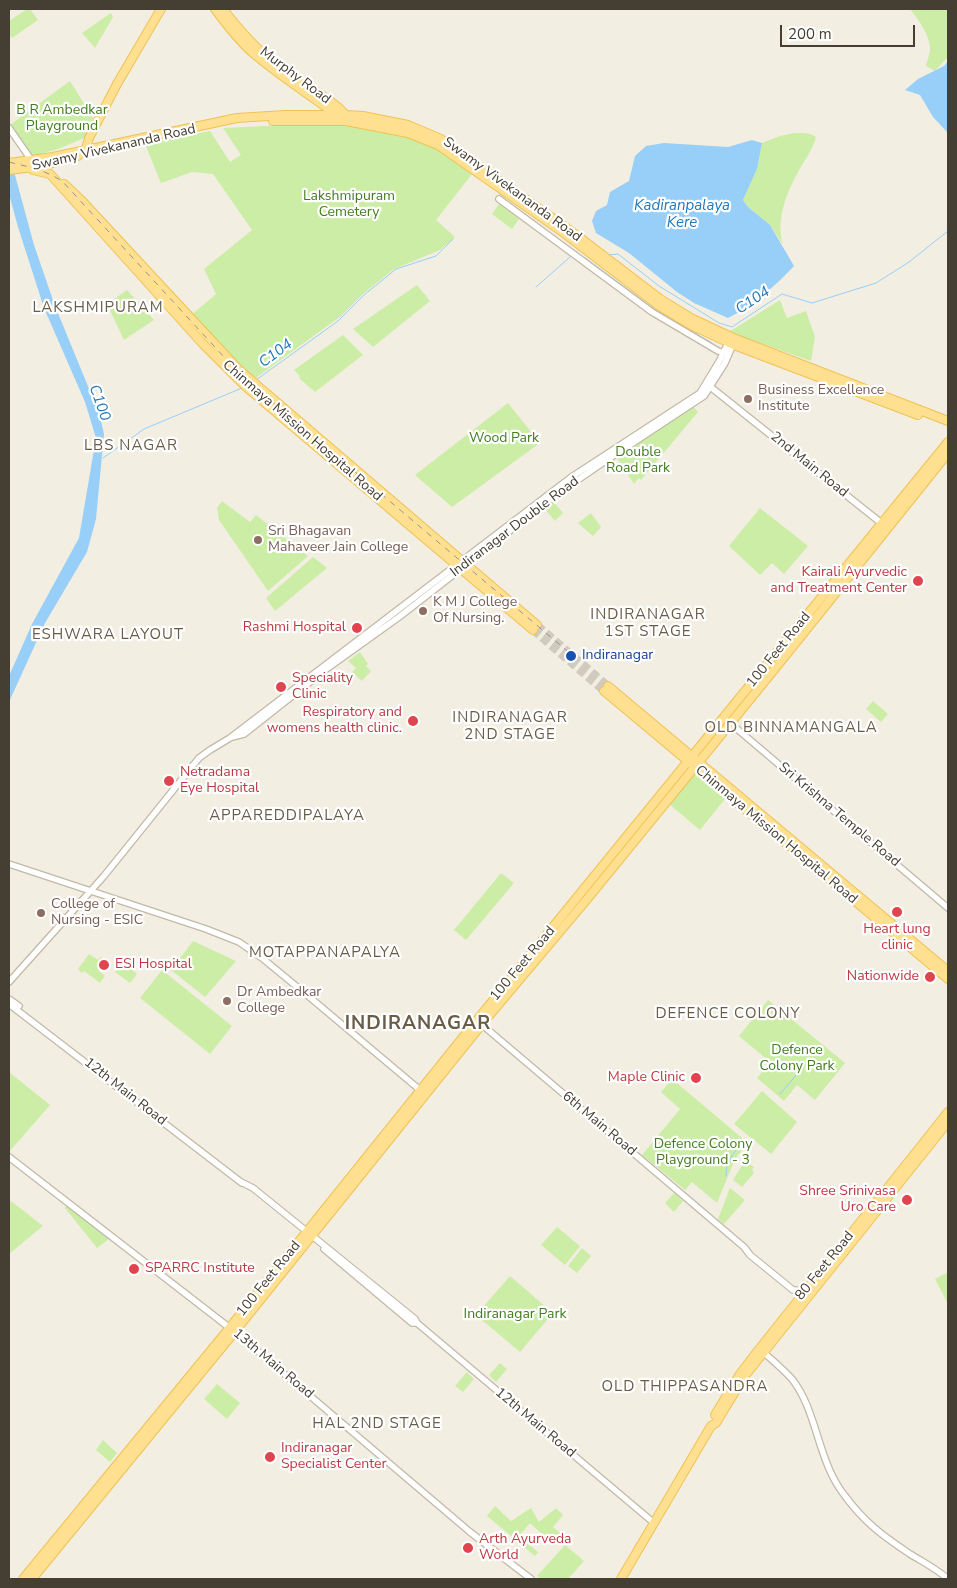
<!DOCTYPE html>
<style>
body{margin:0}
#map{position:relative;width:957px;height:1588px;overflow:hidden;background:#f3eee2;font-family:"Nunito Sans",sans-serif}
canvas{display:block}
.frame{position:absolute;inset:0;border:10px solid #453e32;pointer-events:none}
.scale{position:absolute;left:780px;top:25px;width:135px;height:22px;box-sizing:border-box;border:2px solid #453e32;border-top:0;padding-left:6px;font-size:15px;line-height:18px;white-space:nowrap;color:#453e32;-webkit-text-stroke:4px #fff;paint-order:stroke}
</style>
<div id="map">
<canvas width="957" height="1588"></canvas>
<div class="frame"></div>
<div class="scale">200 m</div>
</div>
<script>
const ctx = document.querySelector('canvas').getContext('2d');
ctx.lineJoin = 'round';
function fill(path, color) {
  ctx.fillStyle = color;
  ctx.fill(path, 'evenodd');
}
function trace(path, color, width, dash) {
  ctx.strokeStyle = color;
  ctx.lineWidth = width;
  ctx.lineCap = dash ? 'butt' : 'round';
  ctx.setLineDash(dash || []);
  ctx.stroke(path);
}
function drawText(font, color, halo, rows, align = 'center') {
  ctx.font = font + ' "Nunito Sans",sans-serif';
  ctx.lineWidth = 4.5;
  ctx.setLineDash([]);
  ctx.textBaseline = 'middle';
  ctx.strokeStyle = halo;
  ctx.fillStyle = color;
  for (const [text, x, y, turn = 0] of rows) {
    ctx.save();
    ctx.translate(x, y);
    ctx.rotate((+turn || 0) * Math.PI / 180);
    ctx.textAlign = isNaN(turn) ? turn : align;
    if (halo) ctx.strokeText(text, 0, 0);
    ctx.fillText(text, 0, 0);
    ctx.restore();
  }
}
fill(new Path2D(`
 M27 9H30L38 20 12 38 9 34V21Z
 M910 9H948V57L935 71 926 66C927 60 930 55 930 49 930 35 918 19 910 9Z
 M111 13 113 17 95 48 82 33Z
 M70 81 93 118 84 138 58 149 33 156 10 125Z
 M286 125 354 126 400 134 436 149 472 174 436 220 455 237 440 250 394 269 363 294 341 316 253 380 190 316 216 294 204 269 252 230 213 174 192 172 161 183 145 144 210 131 230 162 241 155 223 128Z
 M794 133C801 133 810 132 816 137 812 152 802 163 796 176 785 196 776 223 783 245L770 225 748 207 743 200 757 169 762 143 780 136Z
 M499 204 519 219 512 229 492 214Z
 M417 285 430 301 373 347 353 329Z
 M127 290 154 320 124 340 107 304Z
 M780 300 787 318 806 311 815 337 811 361 729 332Z
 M343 335 363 355 315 392 299 378 300 376 294 370Z
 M508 403 540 443 452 507 415 475Z
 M693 406 698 412 641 480 639 478 634 484 617 458Z
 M222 501 250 522 256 515 308 556 268 591 219 520 217 508Z
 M553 501 563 513 555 521 544 508Z
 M760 508 808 546 784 574 772 563 760 575 729 546Z
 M591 513 601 527 593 536 578 523Z
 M313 557 327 568 275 611 266 598Z
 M360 652 368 664 366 666 371 671 362 681 352 672 356 668 348 661Z
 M873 701 888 714 881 722 866 709Z
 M694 774 725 799 700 830 669 804Z
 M501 873 514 883 466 940 454 930Z
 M193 941 236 961 205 997 171 970Z
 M89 954 98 960 101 957 105 960 98 970 105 976 100 983 84 971 82 973 78 969Z
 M123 962 137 974 130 983 115 972Z
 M162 970 232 1026 210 1054 140 998Z
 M768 1000 845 1063 815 1100 797 1085 784 1101 757 1078 770 1062 739 1036Z
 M9 1072 50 1105 9 1152Z
 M672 1079 748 1143 735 1159 717 1203 692 1182 685 1190 642 1155 680 1109 661 1092Z
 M762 1091 797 1122 771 1154 734 1124Z
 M745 1160 754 1167 752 1170 754 1173 742 1187 733 1180Z
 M730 1188 745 1200 724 1224 718 1219Z
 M674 1193 683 1201 674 1212 665 1203Z
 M11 1201 43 1226 9 1254V1203Z
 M67 1204 109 1239 97 1248 65 1208Z
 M557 1227 580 1246 565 1265 541 1245Z
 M582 1248 591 1256 577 1273 568 1266Z
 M948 1272V1304L935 1279Z
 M510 1276 553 1313 520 1352 476 1315Z
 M500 1363 507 1369 496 1382 489 1375Z
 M467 1372 474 1379 463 1392 455 1386Z
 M217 1384 240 1403 227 1419 204 1399Z
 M103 1440 117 1453 110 1462 96 1450Z
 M495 1506 511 1521 531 1508 539 1522 556 1508 563 1515 553 1527 564 1536 555 1546 530 1523 519 1536 538 1552 535 1556 487 1516Z
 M565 1545 584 1561 568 1579H541L537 1576Z`), '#cceda6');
fill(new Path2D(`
 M948 61V133L933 117 920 95 905 90 918 79 944 66Z
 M752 140 762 143 757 169 743 200 748 207 770 225 794 266C774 287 754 305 728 318L694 303 677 292 629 253 596 233 592 221 596 211 607 205 610 192 629 181 635 156 646 146 664 143 728 147Z
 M9 158 15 175 34 245 55 306 99 413 104 434 96 519 87 552 45 623 9 702V676L32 624 79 538 96 438 85 402 44 308 18 227 9 194Z`), '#97cff8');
trace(new Path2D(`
 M576 252 577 251
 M607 255 618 254 659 286 719 323 732 327 782 294 812 303 876 283 909 262 948 231
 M584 257 658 312 712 343
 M536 287 570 257
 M256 380 338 321 364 295 396 269 436 256 453 239
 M103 458 144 429 242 388
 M780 1094 804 1066
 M726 1176C725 1163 735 1152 741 1142`), '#97cff8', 1);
trace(new Path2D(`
 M537 625 608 686
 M533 630 604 691`), '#d0cbbf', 8, [8, 4]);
const minor = new Path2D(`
 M9 128 32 161
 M499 199 652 312 718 351 727 354
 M708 385 885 526
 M730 723 948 908
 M232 737 244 734 325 670 399 617 553 497 598 466 704 396 725 363 734 342
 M9 864 206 929 239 942 262 958 307 995 420 1090
 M9 982 104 876 199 758 210 750 230 738 573 476 700 393 720 360 730 339
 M9 999 19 1006
 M9 1004 242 1183
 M480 1023 744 1247 750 1255 793 1290H796
 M9 1157 235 1332 470 1532 531 1579
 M241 1182 253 1188 415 1319 417 1323 654 1523
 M324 1249 412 1323H417
 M761 1350C771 1359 783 1369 792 1379 818 1412 817 1461 845 1496 865 1523 883 1536 910 1554 923 1562 937 1569 948 1579`);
const major = new Path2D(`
 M215 9C226 24 238 40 253 53 279 75 308 94 336 114
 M223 9C240 31 259 53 282 69 296 80 339 103 346 116
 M273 121H346L408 133 438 145 564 233 658 305 691 325 734 345 918 415
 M85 152 89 138 117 84 161 9
 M9 163 53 157 237 118 285 115H346L363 116 408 125 441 139 575 234 660 299 691 318 736 339 948 421
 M9 170 42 166 78 156
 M33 170 50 174 203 344 245 386 533 630
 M64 184 82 201 238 369 537 625
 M608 686 948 971
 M604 691 948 979
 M715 1415 740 1374 757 1352 948 1112
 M23 1579 227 1331 456 1046 948 442
 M32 1579 232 1335 482 1024 588 898 773 671 948 453
 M621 1579 711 1426 716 1423 744 1377 948 1122`);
trace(minor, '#c2b9a7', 8);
trace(major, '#f0c253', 10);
trace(minor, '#fff', 5.5);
trace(major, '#ffe090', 8);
trace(new Path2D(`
 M9 162C29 167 46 170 63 182L236 370 252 385 572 655`), '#949494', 1, [6, 6]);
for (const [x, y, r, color] of [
 [748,399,5,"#8d6e63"],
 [258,540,5,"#8d6e63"],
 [918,581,6,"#e0444e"],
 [423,611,5,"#8d6e63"],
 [357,628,6,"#e0444e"],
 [571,656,6,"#1a4fb4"],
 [281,687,6,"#e0444e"],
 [413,721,6,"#e0444e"],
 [169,781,6,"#e0444e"],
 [897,912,6,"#e0444e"],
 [41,913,5,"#8d6e63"],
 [104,965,6,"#e0444e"],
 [930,977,6,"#e0444e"],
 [227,1001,5,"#8d6e63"],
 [696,1078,6,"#e0444e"],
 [907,1200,6,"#e0444e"],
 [134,1269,6,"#e0444e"],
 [270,1457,6,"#e0444e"],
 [468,1548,6,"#e0444e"]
]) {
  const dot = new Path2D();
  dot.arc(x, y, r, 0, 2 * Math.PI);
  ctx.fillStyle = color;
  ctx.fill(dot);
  trace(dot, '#fff', 2);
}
drawText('14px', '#453e32', '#fff', [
 ["Murphy Road",295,76,37],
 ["Swamy Vivekananda Road",114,148,-13],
 ["Swamy Vivekananda Road",512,190,36],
 ["Chinmaya Mission Hospital Road",302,431,41],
 ["2nd Main Road",809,465,39],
 ["Indiranagar Double Road",515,527,-37],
 ["100 Feet Road",779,650,-51],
 ["Sri Krishna Temple Road",839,815,40],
 ["Chinmaya Mission Hospital Road",776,835,40],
 ["100 Feet Road",523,964,-50],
 ["12th Main Road",125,1092,38],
 ["6th Main Road",599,1124,40],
 ["80 Feet Road",825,1266,-51],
 ["100 Feet Road",269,1279,-51],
 ["13th Main Road",273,1364,40],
 ["12th Main Road",535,1423,40]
]);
drawText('14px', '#427d20', '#fff', [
 ["B R Ambedkar",62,111],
 ["Playground",62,127],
 ["Lakshmipuram",349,197],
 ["Cemetery",349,213],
 ["Wood Park",504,439],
 ["Double",638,453],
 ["Road Park",638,469],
 ["Defence",797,1051],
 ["Colony Park",797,1067],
 ["Defence Colony",703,1145],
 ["Playground - 3",703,1161],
 ["Indiranagar Park",515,1315]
]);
drawText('14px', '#785e54', '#fff', [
 ["Business Excellence",758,391],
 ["Institute",758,407],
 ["Sri Bhagavan",268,532],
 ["Mahaveer Jain College",268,548],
 ["K M J College",433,603],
 ["Of Nursing.",433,619],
 ["College of",51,905],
 ["Nursing - ESIC",51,921],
 ["Dr Ambedkar",237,993],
 ["College",237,1009]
], 'left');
drawText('14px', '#be3a42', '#fff', [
 ["Kairali Ayurvedic",907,573],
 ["and Treatment Center",907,589],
 ["Rashmi Hospital",346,628],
 ["Speciality",292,679,"left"],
 ["Clinic",292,695,"left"],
 ["Respiratory and",402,713],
 ["womens health clinic.",402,729],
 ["Netradama",180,773,"left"],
 ["Eye Hospital",180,789,"left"],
 ["Heart lung",897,930,"center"],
 ["clinic",897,946,"center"],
 ["ESI Hospital",115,965,"left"],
 ["Nationwide",919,977],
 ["Maple Clinic",685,1078],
 ["Shree Srinivasa",896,1192],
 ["Uro Care",896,1208],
 ["SPARRC Institute",145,1269,"left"],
 ["Indiranagar",281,1449,"left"],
 ["Specialist Center",281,1465,"left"],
 ["Arth Ayurveda",479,1540,"left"],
 ["World",479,1556,"left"]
], 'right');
drawText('14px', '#164399', '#fff', [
 ["Indiranagar",582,656]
], 'left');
drawText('italic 15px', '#2079bc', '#fff', [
 ["Kadiranpalaya",682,206],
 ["Kere",682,223],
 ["C104",753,301,-33],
 ["C104",276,354,-36],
 ["C100",99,403,70]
]);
ctx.letterSpacing = '1px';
drawText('15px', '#695c48', '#fff', [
 ["LAKSHMIPURAM",98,308],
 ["LBS NAGAR",131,446],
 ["INDIRANAGAR",648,615],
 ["1ST STAGE",648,632],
 ["ESHWARA LAYOUT",108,635],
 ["INDIRANAGAR",510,718],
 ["2ND STAGE",510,735],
 ["OLD BINNAMANGALA",791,728],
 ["APPAREDDIPALAYA",287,816],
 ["MOTAPPANAPALYA",325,953],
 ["DEFENCE COLONY",728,1014],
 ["OLD THIPPASANDRA",685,1387],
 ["HAL 2ND STAGE",377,1424]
]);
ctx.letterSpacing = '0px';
ctx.letterSpacing = '1px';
drawText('bold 19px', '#695c48', '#fff', [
 ["INDIRANAGAR",418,1024]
]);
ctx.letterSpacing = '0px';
</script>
